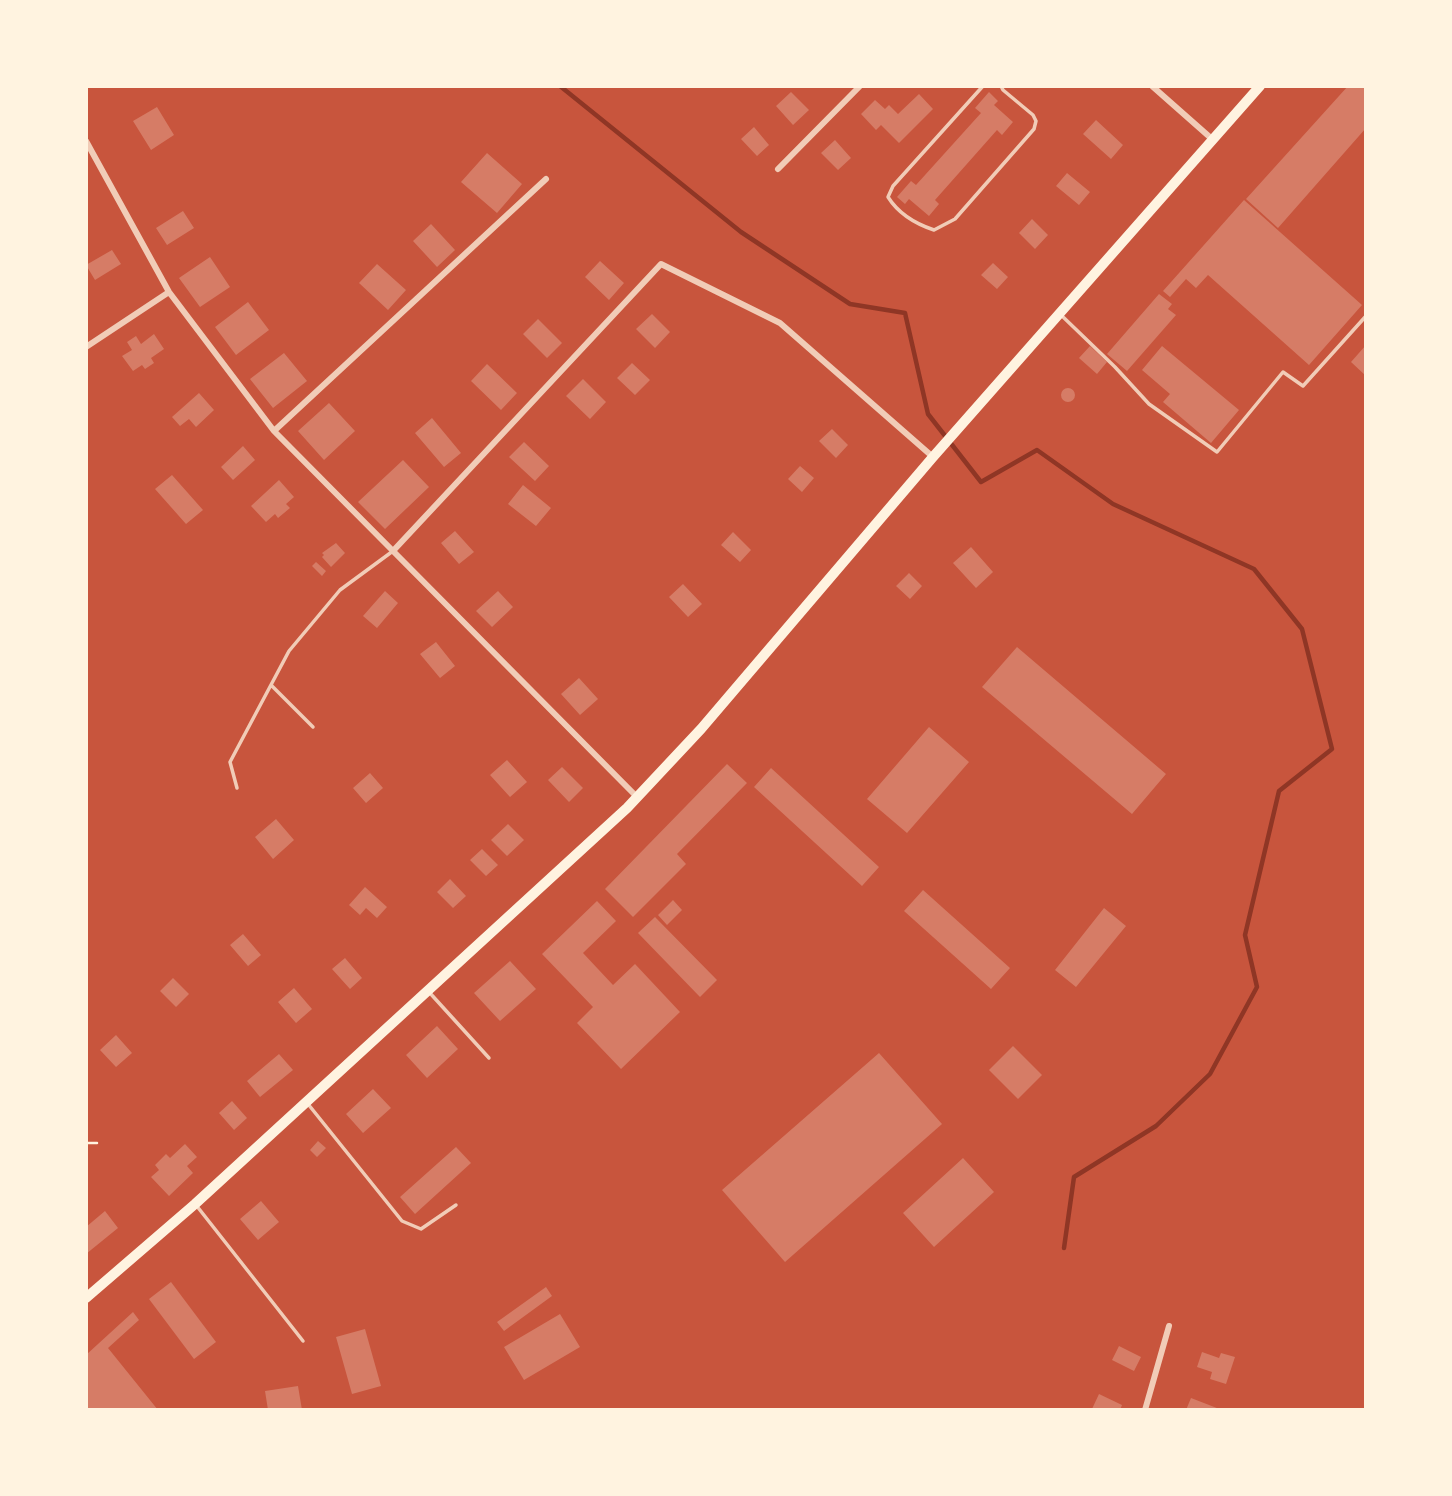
<!DOCTYPE html>
<style>
body{margin:0}
#map{position:relative;width:1452px;height:1496px;overflow:hidden;background:#c8553d;font-family:Mulish,sans-serif}
canvas{display:block}
.frame{position:absolute;inset:0;border:88px solid #fff3e0;pointer-events:none}
</style>
<div id="map">
<canvas width="1452" height="1496"></canvas>
<div class="frame"></div>
</div>
<script>
const ctx = document.querySelector('canvas').getContext('2d');
ctx.lineJoin = 'round';
function trace(path, color, width, dash) {
  ctx.strokeStyle = color;
  ctx.lineWidth = width;
  ctx.lineCap = dash ? 'butt' : 'round';
  ctx.setLineDash(dash || []);
  ctx.stroke(path);
}
function fill(path, color) {
  ctx.fillStyle = color;
  ctx.fill(path, 'evenodd');
}
trace(new Path2D(`
 M560 86 741 232 850 304 905 313 928 414 981 482 1037 450 1113 504 1254 569 1302 629 1332 749 1279 791 1245 935 1257 987 1210 1074 1156 1126 1074 1177 1064 1248`), '#8f3625', 4.5);
fill(new Path2D(`
 M1348 86H1366V128L1278 228 1246 199Z
 M791 92 809 110 793 125 776 106Z
 M989 92 998 101 994 105 1013 122 1002 135 997 130 935 200 939 204 929 216 909 199 905 204 897 197 911 181 916 185 981 113 975 108Z
 M919 94 933 109 899 143 881 125 876 130 861 114 875 100 885 109 889 105 898 114Z
 M157 107 174 135 151 150 133 121Z
 M1096 120 1123 145 1111 159 1083 134Z
 M754 127 769 145 757 156 741 139Z
 M835 140 851 158 838 170 821 153Z
 M487 153 522 184 497 213 461 182Z
 M1067 173 1090 192 1079 205 1056 186Z
 M1244 200 1362 305 1309 365 1208 275 1196 288 1186 279 1170 297 1163 291Z
 M183 211 194 228 167 245 156 228Z
 M1032 219 1048 235 1035 249 1019 233Z
 M431 224 455 250 437 267 413 241Z
 M112 250 121 264 95 280 86 265Z
 M210 257 230 287 200 307 179 278Z
 M600 261 624 283 609 300 585 277Z
 M993 263 1008 277 997 289 981 275Z
 M377 264 406 290 388 310 359 283Z
 M1159 294 1172 304 1168 309 1176 315 1127 371 1107 354Z
 M248 302 269 330 236 355 215 327Z
 M652 314 670 332 655 348 636 329Z
 M538 319 562 343 547 358 523 334Z
 M154 334 164 349 151 358 154 363 145 369 142 365 133 371 122 356 132 350 127 342 136 336 141 344Z
 M1366 345V376L1351 362Z
 M1090 346 1107 362 1097 374 1079 358Z
 M1162 346 1239 410 1211 443 1163 402 1170 394 1142 370Z
 M284 353 307 381 273 408 250 379Z
 M632 363 650 380 635 395 617 378Z
 M487 364 517 393 501 410 471 381Z
 M583 379 606 402 590 419 566 396Z
 M1061 395a7 7 0 1 1 14 0a7 7 0 1 1-14 0Z
 M199 393 214 410 196 427 189 419 180 426 172 417Z
 M329 403 355 431 324 460 298 431Z
 M432 418 461 453 444 467 415 433Z
 M832 429 848 445 836 458 819 441Z
 M524 442 549 466 535 481 509 457Z
 M243 446 255 460 233 480 221 467Z
 M403 460 429 487 385 529 358 502Z
 M800 466 814 478 802 492 788 479Z
 M172 475 203 510 186 524 155 489Z
 M279 480 294 497 286 504 290 508 278 518 275 514 266 522 251 506Z
 M523 485 551 508 536 526 508 504Z
 M455 531 474 552 459 564 441 543Z
 M733 532 751 550 740 562 721 545Z
 M336 543 345 553 331 567 322 557 324 555 322 553Z
 M971 547 993 572 976 588 953 563Z
 M316 562 326 571 322 576 312 566Z
 M909 573 922 586 910 599 896 586Z
 M683 584 702 604 688 617 669 597Z
 M385 591 398 603 377 628 363 616Z
 M498 591 513 607 492 627 476 611Z
 M436 642 455 666 440 678 420 654Z
 M1017 647 1166 774 1132 814 982 687Z
 M579 678 598 699 580 715 561 694Z
 M929 727 969 762 907 833 867 799Z
 M507 760 527 782 510 797 490 775Z
 M727 764 747 783 677 854 686 864 633 917 605 889Z
 M562 767 583 788 569 802 548 780Z
 M771 768 879 867 862 886 754 787Z
 M370 773 383 788 366 803 353 788Z
 M276 819 294 840 273 859 255 837Z
 M508 824 524 840 507 856 491 840Z
 M482 849 498 865 486 876 470 860Z
 M450 879 466 896 453 908 437 892Z
 M365 887 387 907 377 918 366 908 360 915 349 905Z
 M923 890 1010 968 991 989 904 911Z
 M673 900 682 910 667 925 658 915Z
 M597 901 616 921 583 953 613 985 635 964 680 1012 621 1069 577 1023 593 1007 542 954Z
 M1104 908 1126 926 1076 987 1055 970Z
 M655 917 717 980 700 997 638 933Z
 M243 934 261 955 248 966 230 945Z
 M345 958 362 978 350 989 332 969Z
 M510 961 536 989 500 1021 474 993Z
 M173 978 189 994 176 1007 160 991Z
 M294 988 312 1009 296 1023 278 1002Z
 M437 1026 458 1049 427 1078 406 1055Z
 M116 1035 132 1053 116 1067 100 1050Z
 M1013 1046 1042 1075 1018 1099 989 1070Z
 M879 1053 942 1124 785 1262 722 1190Z
 M279 1054 293 1070 260 1097 247 1081Z
 M373 1089 391 1108 363 1133 346 1114Z
 M232 1101 247 1118 234 1130 219 1113Z
 M318 1141 326 1148 317 1157 310 1150Z
 M185 1144 197 1157 187 1166 193 1173 169 1196 151 1177 159 1170 155 1165 166 1154 170 1158Z
 M456 1147 471 1163 415 1214 400 1197Z
 M963 1158 994 1192 934 1247 903 1213Z
 M261 1201 279 1222 258 1240 240 1219Z
 M105 1211 118 1228 86 1254V1227Z
 M171 1282 216 1342 194 1359 149 1299Z
 M546 1287 552 1296 504 1331 497 1322Z
 M133 1312 139 1320 108 1348 158 1410H87L86 1355Z
 M560 1314 580 1347 524 1380 504 1347Z
 M365 1329 381 1386 352 1394 336 1337Z
 M1119 1346 1141 1357 1134 1371 1112 1360Z
 M1202 1352 1219 1358 1221 1353 1235 1357 1226 1384 1210 1379 1212 1372 1197 1367Z
 M298 1386 302 1410H268L265 1391Z
 M1099 1394 1122 1405 1120 1410 1092 1409Z
 M1191 1398 1222 1410H1186Z`), '#d67c66');
trace(new Path2D(`
 M86 1143H97`), '#fff3e0', 2.5);
trace(new Path2D(`
 M983 86 893 186 888 197C898 213 916 224 934 230L955 219 1034 129 1036 121 1033 115 1003 90 1001 86
 M1061 315 1115 367 1149 404 1217 452 1283 372 1303 386 1366 316
 M271 685 313 727
 M237 788 230 762 289 651 340 590 393 551
 M429 992 489 1058
 M308 1104 402 1221 421 1229 456 1205
 M196 1205 303 1341`), '#f1ccb7', 3.5);
trace(new Path2D(`
 M1152 86 1212 139
 M86 141 169 292 274 431 637 797
 M778 169 860 86
 M86 347 169 292
 M274 431 546 179
 M393 551 661 264 780 323 933 457
 M1145 1410 1169 1326`), '#f1ccb7', 6);
trace(new Path2D(`
 M86 1298 195 1204 627 808 701 729 933 457 1260 86`), '#fff3e0', 10);
</script>
